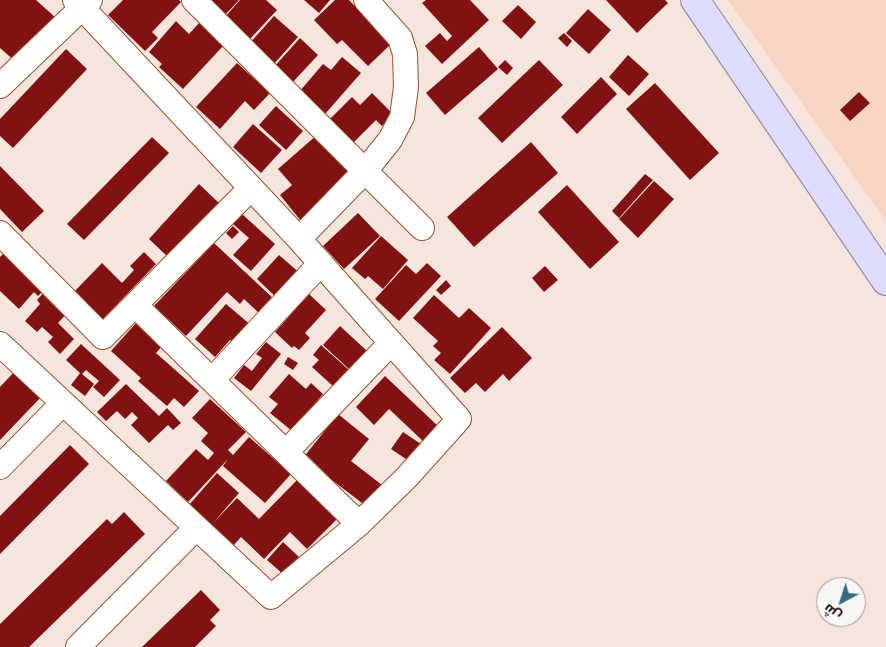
<!DOCTYPE html>
<meta charset="utf-8">
<style>
body{margin:0}
#map{position:relative;width:886px;height:647px;overflow:hidden;background:#f6e5dd;font-family:Inter,Cairo,sans-serif}
canvas{display:block}
.north{position:absolute;left:816px;top:577px;width:50px;height:50px;box-sizing:border-box;background:#f6f6f6;border:1px solid #a09594;border-radius:50%;rotate:220deg;font-size:14px;font-weight:700;line-height:20px;text-align:center;color:#1f0400}
.north::after{content:'';display:block;margin:auto;width:18px;height:22px;background:#306b83;clip-path:polygon(50% 0,100% 100%,50% 72%,0 100%)}
</style>
<div id="map">
<canvas width="886" height="647"></canvas>
<div class="north">ش</div>
</div>
<script>
const ctx = document.querySelector('canvas').getContext('2d');
ctx.lineJoin = 'round';
function fill(path, color) {
  ctx.fillStyle = color;
  ctx.fill(path, 'evenodd');
}
function trace(path, color, width, dash) {
  ctx.strokeStyle = color;
  ctx.lineWidth = width;
  ctx.lineCap = dash ? 'butt' : 'round';
  ctx.setLineDash(dash || []);
  ctx.stroke(path);
}
fill(new Path2D(`
 M728 0H886V221Z`), '#f8d4c3');
fill(new Path2D(`
 M0 0H36L56 18 16 62 0 48Z
 M123 0H179L181 2 152 32 158 38 145 51 108 15Z
 M210 0H239L226 14Z
 M240 0H266L277 10 250 39 225 17Z
 M304 0H330L319 13Z
 M335 0H349L391 44 368 66 342 40 337 44 314 20Z
 M426 0H470L489 20 442 64 425 46 440 33 447 41 452 36 422 3Z
 M606 0H665L668 3 637 33Z
 M518 5 536 22 521 39 502 21Z
 M588 9 611 30 589 54 566 33Z
 M274 16 298 37 273 65 249 44Z
 M176 21 189 34 200 22 224 45 183 89 159 67 162 64 149 52Z
 M564 33 572 41 567 47 558 38Z
 M300 38 318 55 292 83 274 67Z
 M479 47 498 69 445 115 426 93Z
 M66 49 87 69 13 148 0 136V119Z
 M628 55 649 74 629 96 609 77Z
 M342 57 361 73 325 114 299 92 323 64 331 70Z
 M505 60 513 68 507 75 498 67Z
 M539 60 563 85 502 143 478 118Z
 M237 63 270 93 254 110 245 101 220 129 196 107Z
 M601 77 617 94 577 134 561 117Z
 M655 83 719 153 690 180 626 109Z
 M859 92 870 103 850 121 840 110Z
 M372 93 393 114 382 126 376 120 348 148 324 125 352 97 360 105Z
 M276 106 303 131 286 150 259 125Z
 M253 124 282 150 261 173 233 147Z
 M318 134 355 177 301 221 280 195 292 185 278 169Z
 M152 137 169 153 84 240 67 224Z
 M531 142 558 173 474 247 447 217Z
 M0 166 44 211 22 232 0 209Z
 M645 174 653 180 619 218 612 211Z
 M654 181 674 199 638 238 619 219Z
 M199 184 220 204 169 258 149 239Z
 M567 185 619 242 590 269 538 212Z
 M358 213 380 236 344 269 323 246Z
 M242 214 275 244 251 271 233 255 249 238 233 224Z
 M233 226 239 232 232 239 226 233Z
 M381 236 408 260 383 289 368 276 365 279 352 268Z
 M214 243 275 300 261 315 244 299 240 304 227 292 186 336 154 306Z
 M144 252 156 264 99 323 71 295 102 263 122 283 134 270 130 266Z
 M4 253 44 290 38 296 34 292 19 309 0 291V257Z
 M279 255 302 275 279 300 257 279Z
 M427 263 441 276 399 321 375 299 406 265 416 274Z
 M545 266 558 280 544 292 532 278Z
 M446 280 451 286 441 295 436 290Z
 M46 290 69 311 58 323 74 339 60 354 48 342 53 337 42 327 37 332 25 321 40 304 37 300Z
 M309 294 326 310 305 333 310 338 299 350 294 346 292 348 275 332Z
 M434 295 459 318 469 308 491 328 450 374 434 360 441 353 433 346 438 341 413 318Z
 M226 304 252 326 236 345 230 340 215 357 195 339Z
 M137 322 163 345 156 353 199 391 184 407 174 398 167 406 138 381 141 378 111 351Z
 M340 326 367 351 350 370 323 345Z
 M502 327 532 358 509 381 503 374 485 392 476 383 465 393 450 378Z
 M266 342 281 354 251 391 234 378 244 365 252 371 262 358 256 354Z
 M81 344 120 380 104 397 93 387 99 381 86 370 82 374 94 384 85 396 71 385 80 373 66 360Z
 M321 345 349 370 334 387 312 367 319 360 313 355Z
 M288 357 298 363 293 370 284 364Z
 M15 371 42 396 0 440V387Z
 M289 374 306 389 311 383 323 394 292 431 270 413 278 404 269 397Z
 M385 376 439 427 424 442 389 409 374 425 356 407Z
 M126 384 159 416 167 408 181 423 173 430 168 425 149 443 131 425 138 418 132 412 125 419 117 411 106 421 97 412Z
 M210 399 246 432 228 450 233 455 249 437 291 474 265 503 223 466 228 459 188 502 166 481 196 449 208 460 214 453 201 441 208 433 192 418Z
 M338 414 369 439 351 461 382 485 366 506 303 458Z
 M403 432 421 444 409 461 391 449Z
 M70 445 89 464 0 554V516Z
 M217 473 239 493 213 523 237 498 259 519 297 480 337 519 307 549 290 532 264 559 241 537 232 547 189 505Z
 M124 512 145 534 29 647H0V624L107 519 112 524Z
 M283 542 299 557 283 574 267 560Z
 M201 590 220 610 210 620 216 626 195 647H142Z`), '#811211');
const minor = new Path2D(`
 M194 0 422 228
 M0 86 90 0
 M0 233 103 337 251 188
 M299 239 365 171 390 140 402 117 406 87 405 54 400 38 366 0
 M135 305 359 524
 M0 344 271 597 359 524 407 477 459 419 299 239 75 0
 M212 380 321 263
 M286 452 391 343
 M0 467 63 403
 M78 647 196 528`);
const major = new Path2D(`
 M695 0 886 281`);
trace(minor, '#98522b', 26);
trace(major, '#8e82a6', 30);
trace(minor, '#fff', 24);
trace(major, '#dfddff', 28);
</script>
